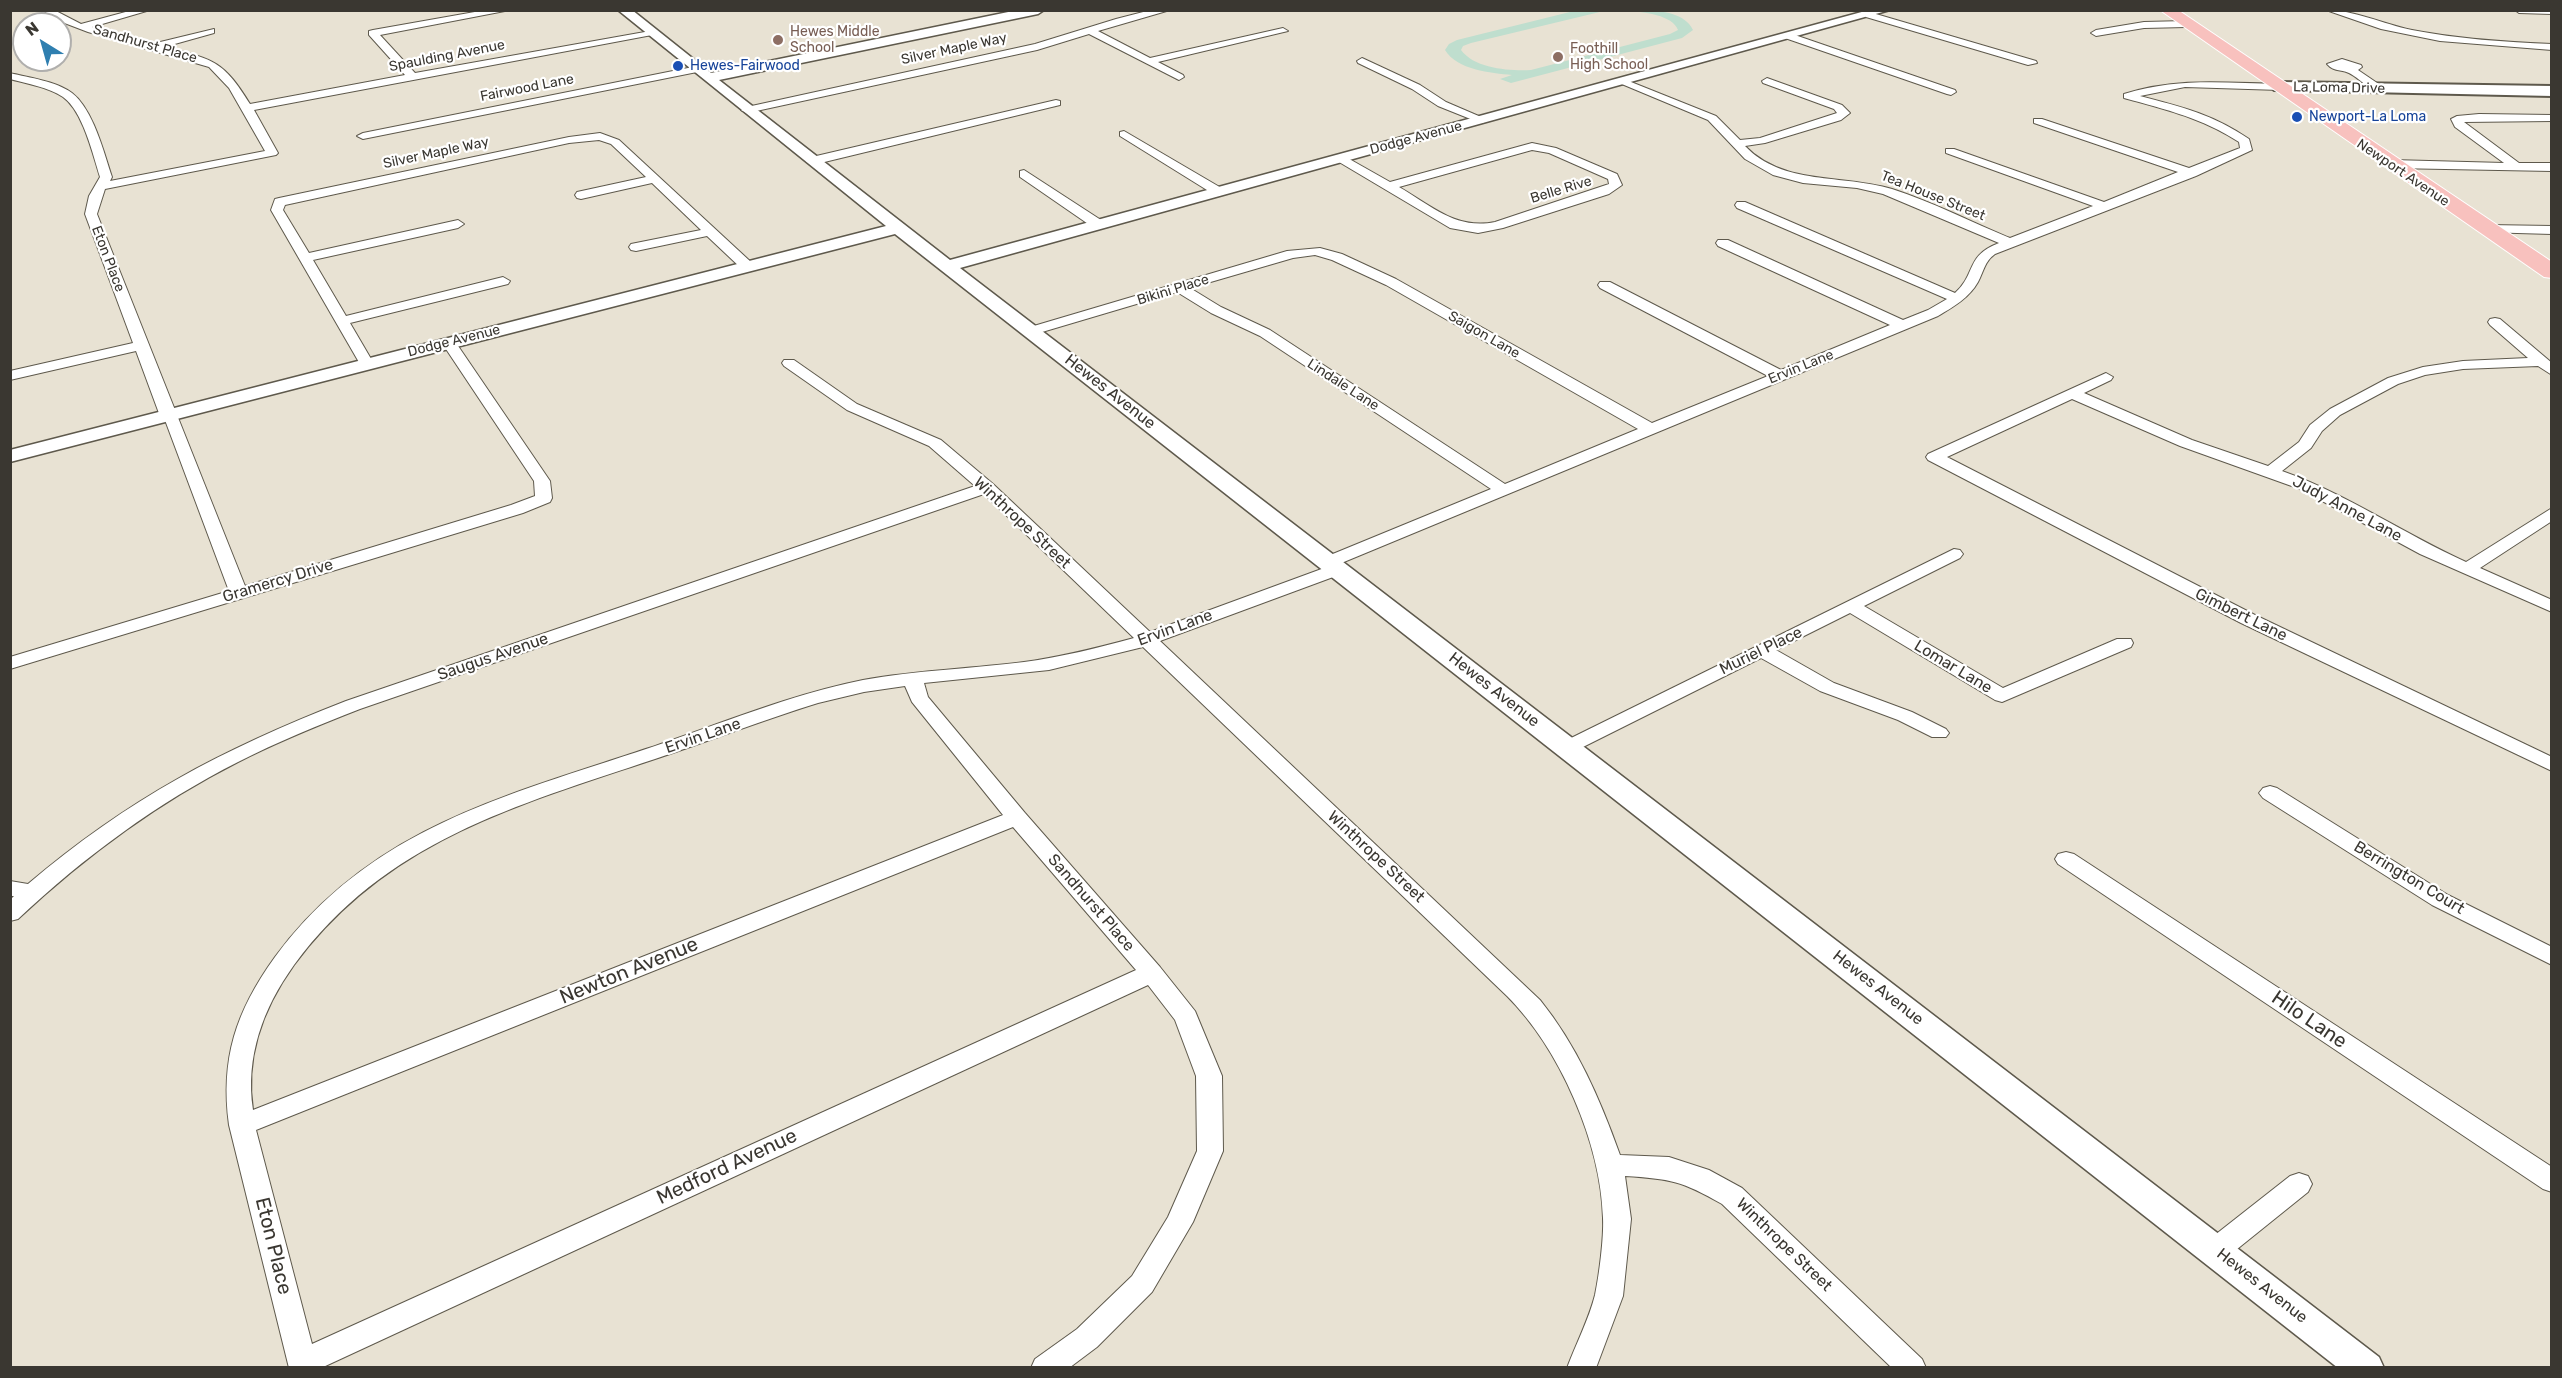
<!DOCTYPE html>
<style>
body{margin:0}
#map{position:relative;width:2562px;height:1378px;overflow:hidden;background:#e8e2d3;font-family:Rubik,sans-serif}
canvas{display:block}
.frame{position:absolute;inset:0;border:12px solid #3a3731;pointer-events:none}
.north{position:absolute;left:12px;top:12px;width:60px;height:60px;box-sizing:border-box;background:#fff;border:2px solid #b0afad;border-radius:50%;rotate:323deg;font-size:16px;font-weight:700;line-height:24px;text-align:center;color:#3a3731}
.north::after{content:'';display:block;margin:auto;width:21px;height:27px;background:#2f7fb0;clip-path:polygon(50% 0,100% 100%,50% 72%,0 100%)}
</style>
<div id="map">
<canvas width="2562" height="1378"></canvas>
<div class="frame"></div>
<div class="north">N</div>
</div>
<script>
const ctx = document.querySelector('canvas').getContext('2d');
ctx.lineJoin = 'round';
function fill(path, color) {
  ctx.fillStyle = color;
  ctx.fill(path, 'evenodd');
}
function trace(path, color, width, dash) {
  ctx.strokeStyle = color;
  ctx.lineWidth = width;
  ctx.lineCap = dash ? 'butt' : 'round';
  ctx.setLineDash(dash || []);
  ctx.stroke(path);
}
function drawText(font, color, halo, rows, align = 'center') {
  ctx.font = font + ' Rubik,sans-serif';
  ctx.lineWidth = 4.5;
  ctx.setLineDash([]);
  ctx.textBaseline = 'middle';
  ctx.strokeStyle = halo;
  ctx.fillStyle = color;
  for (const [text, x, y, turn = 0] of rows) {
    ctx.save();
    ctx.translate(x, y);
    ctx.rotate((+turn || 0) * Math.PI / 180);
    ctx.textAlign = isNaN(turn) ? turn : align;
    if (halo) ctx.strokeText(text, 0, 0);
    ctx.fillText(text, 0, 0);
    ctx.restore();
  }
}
fill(new Path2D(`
 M1578 10 1604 11 1471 43 1463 46 1461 50C1475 69 1510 71 1531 70L1670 34 1678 30C1673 15 1643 12 1629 11 1649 10 1683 9 1693 30L1682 38 1511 83 1500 79 1512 75C1491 73 1457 70 1445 50L1449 44 1457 40Z`), '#bfdece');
const minor = new Path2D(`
 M43 10H54L81 24 133 10H150L92 27 152 44 214 29V33L164 47C213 59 223 60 250 104L405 75 369 35V31L373 30 486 10H510L380 35 415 73 656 30 657 32 652 35 254 110 278 153 276 155 105 189 97 214 245 586 511 505 535 496 534 481 442 343 444 340H454L550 481 552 498 550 502 523 513 10 669V657L229 591 165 420 160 416 136 351 10 380V371L133 343 85 214 89 196 100 177C93 155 83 111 63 97 48 87 28 84 10 79V73C30 78 56 81 72 93 93 109 104 153 112 177L110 181 265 151 229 88 209 67 88 32 54 19Z
 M1151 10H1170L1098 31 1150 58 1283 28 1288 31 1158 62 1183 75 1184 77 1179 80 1089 34 1037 50 747 113 741 110 747 107 1035 44 1116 19Z
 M2326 10C2354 10 2383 24 2412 30 2458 39 2505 42 2552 44V50L2440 41 2381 29Z
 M2515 10H2552V14L2519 13Z
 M1869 12 2036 61 2037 63 2028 65 1866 17 1864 15Z
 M2144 22 2186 21 2191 24 2186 27 2144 28 2096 36 2091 33 2096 30Z
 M1789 33 1955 90 1956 92 1951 95 1947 94 1785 38 1784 36Z
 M1362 58 1420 85 1446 102 1488 120 1482 123 1478 122 1438 106 1412 89 1358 63 1357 61Z
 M2342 59 2361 65 2362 67 2358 70 2383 87V91C2370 93 2360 78 2349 73 2340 69 2334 72 2327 64Z
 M698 66 702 67V71L363 139 357 136 363 133Z
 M1767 78 1842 105 1850 113 1841 120 1765 143 1745 146C1783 186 1843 174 1892 189 1933 202 1971 222 2010 238L2093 206 1946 153V149H1954L2104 202 2178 172 2034 123V119H2042L2189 168 2240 148 2239 142C2202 118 2167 110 2124 98V94C2178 77 2225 83 2280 84L2285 87 2280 90 2185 87 2140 96C2182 107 2212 114 2249 139L2252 150 2196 176 1995 254C1984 262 1984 271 1978 282 1969 298 1953 307 1938 316L1339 564 1347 569 1344 573 1160 641 1540 1000C1577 1046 1600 1099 1620 1155L1669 1157 1709 1170 1742 1188 1922 1359 1926 1368H1892L1722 1204C1682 1181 1671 1179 1625 1176L1631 1219 1623 1296 1596 1368H1567C1576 1344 1589 1319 1595 1295 1599 1276 1604 1238 1603 1218 1601 1143 1560 1049 1507 996L1143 647 1049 670 924 683 928 697 1025 813 1160 967 1195 1011 1222 1076 1223 1151 1193 1222 1152 1292 1097 1347 1069 1368H1031L1035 1359 1077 1329 1132 1276 1168 1217 1197 1151 1196 1076 1175 1020 1148 985 321 1368H289L229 1125C220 1059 236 1011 275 957 370 828 505 796 649 748 720 724 789 695 863 680 916 670 970 669 1024 662 1062 657 1097 648 1134 638L984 494 360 709C319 725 277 742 238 762 157 803 84 857 18 919L10 921V900L14 896H10V881L28 884C129 798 223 749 346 701L975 486 929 446 847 410 784 366 782 363 784 360H794L857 404 941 440 993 484 1150 632 1327 567 1320 562 1323 558 1491 489 1260 336 1211 313 1177 292 1032 335 1025 331 1027 328 1287 251 1320 248 1342 254 1396 279 1652 423 1768 376 1600 288 1598 285 1600 282H1610L1781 370 1890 325 1718 246 1716 243 1718 240H1728L1903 320 1928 310 1947 299 1737 208 1735 205 1737 202H1745L1955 293C1977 273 1965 256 1999 243L1883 194 1857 188 1803 183 1773 175 1745 159 1708 120 1617 82 1618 80H1626L1716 116 1740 140 1760 138 1837 113 1834 109 1763 83 1762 81ZM1315 255 1332 260 1386 285 1638 429 1505 484 1270 330 1221 307 1190 288 1293 258ZM905 686 912 702 1003 815 253 1110C245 1057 263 1008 294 965 385 841 515 806 655 759 709 741 763 720 818 703L864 692ZM1013 827 1136 970 312 1344 256 1130Z
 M1056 100 1060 101V105L812 165 806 161 812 157Z
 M2479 114 2552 115V121L2464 122 2519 163H2552V171L2392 168 2386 164 2392 160 2504 163 2455 127 2451 119 2457 116Z
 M1124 131 1223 189 1225 192 1219 196 1215 195 1120 136V132Z
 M600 133 619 140 752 263 754 266 752 269H742L707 236 636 251 631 250 629 247 631 244 701 230 652 183 581 199 577 198 575 195 577 192 646 177 611 144 599 140 569 143 285 205 283 210 309 253 458 220 464 224 458 228 313 260 346 316 503 277 510 281 508 284 350 323 374 364 367 368 360 364 271 210 275 199 279 198 569 137Z
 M1532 143 1556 148 1617 174 1622 185 1609 194 1503 228 1478 233 1450 228 1334 159 1340 155 1344 156 1390 182ZM1532 150 1549 153 1608 179 1609 184 1495 222C1456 230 1432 206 1399 187Z
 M1024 170 1104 222 1105 225 1104 228H1094L1020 177V171Z
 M2487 225 2552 226V234L2482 232 2481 229 2482 226Z
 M2495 318 2500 319 2552 363V375L2538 366 2463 369 2425 375 2398 384 2340 415 2322 431 2311 448 2282 471C2347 494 2404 534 2466 562L2552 508V521L2480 568 2552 600V612L2420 554 2300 489 2180 446 2072 399 1947 457 2255 615 2552 757V771L2241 623 1928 460 1926 457 1928 454 2106 373 2113 377 2111 380 2084 393 2192 440 2268 466 2299 442 2310 425 2330 409 2388 378 2423 367 2463 361 2528 358 2490 325 2488 322 2490 319Z
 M1954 549 1960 550 1963 554 1960 558 1864 606 2003 688 2117 639H2131L2133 643 2131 647 2002 702 1995 700 1850 613 1776 650 1834 683 1912 712 1946 729 1949 733 1946 737H1932L1898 720 1820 691 1761 658 1575 751 1568 753 1561 751 1558 747 1561 743Z
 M2270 786 2277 788 2448 895 2552 947V965L2432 905 2263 798 2259 793 2263 788Z
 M2066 852 2074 854 2552 1167V1192L2543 1189 2058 864 2055 859 2058 854Z
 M2299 1173 2308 1176 2312 1184 2308 1192 2226 1258 2216 1262 2206 1258 2202 1250 2206 1242 2290 1176Z`);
const tertiary = new Path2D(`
 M618 10H632L711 73 1018 10H1044L1038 14 719 80 950 260 1869 10H1890L960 268 2379 1357 2384 1368H2338L895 234 10 462V450L886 226Z`);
const secondary = new Path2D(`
 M2280 82 2552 86V96L2274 90 2272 87 2274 84Z`);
const primary = new Path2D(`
 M2160 10H2178L2552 262V278L2544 277Z`);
trace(minor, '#5e594c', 2);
trace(tertiary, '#5e594c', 3);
trace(secondary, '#5e594c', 4);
trace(primary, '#fff', 2);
fill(minor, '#fff');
fill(tertiary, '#fff');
fill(secondary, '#fff');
fill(primary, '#f8c1be');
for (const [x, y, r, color] of [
 [778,40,6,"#8d6e63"],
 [1558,57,6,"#8d6e63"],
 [678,66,6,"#1a4fb4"],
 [2297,117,6,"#1a4fb4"]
]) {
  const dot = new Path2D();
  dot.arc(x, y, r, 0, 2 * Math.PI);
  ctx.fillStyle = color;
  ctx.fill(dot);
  trace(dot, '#fff', 2);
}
drawText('14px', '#785e54', '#fff', [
 ["Hewes Middle",790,32],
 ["School",790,48],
 ["Foothill",1570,49],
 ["High School",1570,65]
], 'left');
drawText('14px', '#3a3731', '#fff', [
 ["Sandhurst Place",145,44,16],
 ["Silver Maple Way",954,49,-12],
 ["Spaulding Avenue",447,56,-11],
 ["Fairwood Lane",527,88,-11],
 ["La Loma Drive",2339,88,1],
 ["Dodge Avenue",1416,138,-15],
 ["Silver Maple Way",436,153,-12],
 ["Newport Avenue",2403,173,34],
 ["Belle Rive",1561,190,-17],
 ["Tea House Street",1933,196,22],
 ["Eton Place",108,259,69],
 ["Bikini Place",1173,290,-17],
 ["Saigon Lane",1484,335,30],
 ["Dodge Avenue",454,341,-14],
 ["Ervin Lane",1801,367,-22],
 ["Lindale Lane",1343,385,33]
]);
drawText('14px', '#164399', '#fff', [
 ["Hewes-Fairwood",690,66],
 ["Newport-La Loma",2309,117]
], 'left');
drawText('16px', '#3a3731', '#fff', [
 ["Hewes Avenue",1110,392,38],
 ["Judy Anne Lane",2347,509,28],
 ["Winthrope Street",1022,523,43],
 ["Gramercy Drive",278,581,-17],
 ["Gimbert Lane",2241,615,26],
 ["Ervin Lane",1175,628,-20],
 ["Muriel Place",1761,651,-26],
 ["Saugus Avenue",493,657,-19],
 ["Lomar Lane",1953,667,31],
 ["Hewes Avenue",1494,690,38],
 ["Ervin Lane",703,736,-19],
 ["Winthrope Street",1376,857,43],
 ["Berrington Court",2409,878,31],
 ["Sandhurst Place",1091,903,49],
 ["Hewes Avenue",1878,988,38],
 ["Winthrope Street",1784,1245,44],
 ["Hewes Avenue",2262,1286,38]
]);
drawText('20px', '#3a3731', '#fff', [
 ["Newton Avenue",629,971,-22],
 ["Hilo Lane",2309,1020,34],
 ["Medford Avenue",727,1167,-25],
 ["Eton Place",273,1246,76]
]);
</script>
